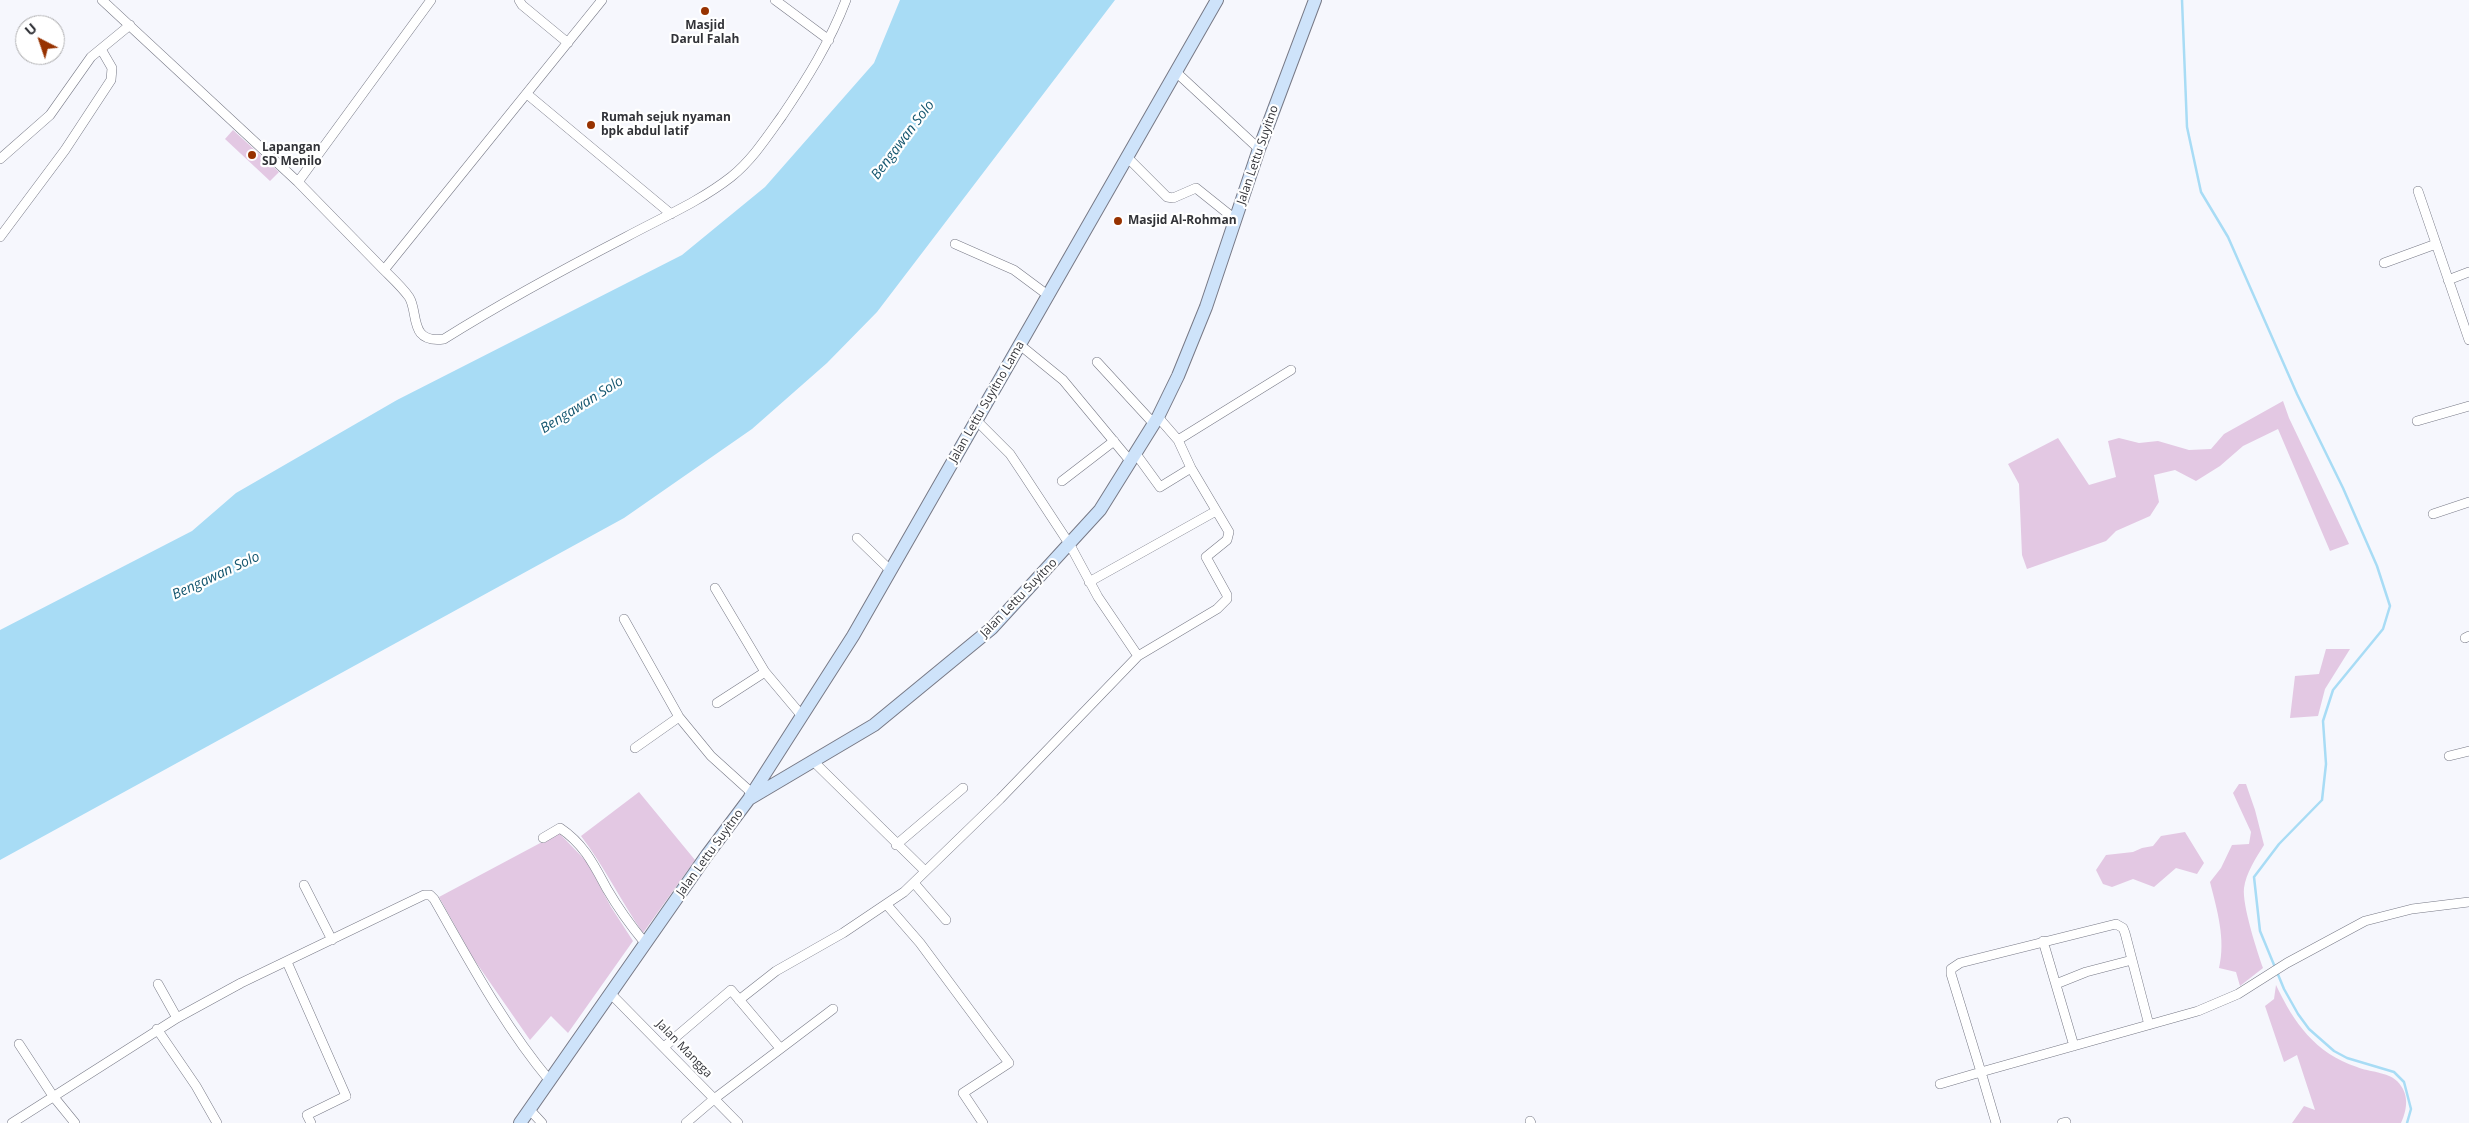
<!DOCTYPE html>
<style>
body{margin:0}
#map{position:relative;width:2469px;height:1123px;overflow:hidden;background:#f6f7fd;font-family:"Open Sans",sans-serif}
canvas{display:block}
.north{position:absolute;left:15px;top:15px;width:50px;height:50px;box-sizing:border-box;background:#fff;border:1px solid #adadaf;border-radius:50%;rotate:319deg;font-size:14px;font-weight:700;line-height:20px;text-align:center;color:#323338}
.north::after{content:'';display:block;margin:auto;width:18px;height:22px;background:#973201;clip-path:polygon(50% 0,100% 100%,50% 72%,0 100%)}
</style>
<div id="map">
<canvas width="2469" height="1123"></canvas>
<div class="north">U</div>
</div>
<script>
const ctx = document.querySelector('canvas').getContext('2d');
ctx.lineJoin = 'round';
function fill(path, color) {
  ctx.fillStyle = color;
  ctx.fill(path, 'evenodd');
}
function trace(path, color, width, dash) {
  ctx.strokeStyle = color;
  ctx.lineWidth = width;
  ctx.lineCap = dash ? 'butt' : 'round';
  ctx.setLineDash(dash || []);
  ctx.stroke(path);
}
function drawText(font, color, halo, rows, align = 'center') {
  ctx.font = font + ' "Open Sans",sans-serif';
  ctx.lineWidth = 4.5;
  ctx.setLineDash([]);
  ctx.textBaseline = 'middle';
  ctx.strokeStyle = halo;
  ctx.fillStyle = color;
  for (const [text, x, y, turn = 0] of rows) {
    ctx.save();
    ctx.translate(x, y);
    ctx.rotate((+turn || 0) * Math.PI / 180);
    ctx.textAlign = isNaN(turn) ? turn : align;
    if (halo) ctx.strokeText(text, 0, 0);
    ctx.fillText(text, 0, 0);
    ctx.restore();
  }
}
fill(new Path2D(`
 M233 130 279 172 270 181 225 139Z
 M2283 401 2289 418 2349 544 2330 551 2278 429 2243 446 2220 466 2196 481 2175 470 2154 475 2159 502 2150 516 2116 531 2106 541 2027 569 2022 555 2019 484 2008 464 2058 438 2089 485 2116 477 2108 441 2119 438 2139 443 2158 441 2189 450 2211 449 2224 434Z
 M2326 649H2350L2325 689 2318 716 2290 718 2295 676 2319 674Z
 M2239 784H2246L2255 810 2264 845C2256 858 2246 873 2244 888 2242 905 2257 951 2263 968L2240 986 2236 972 2219 968C2226 939 2217 910 2210 882L2221 868 2232 845 2249 844 2251 832 2233 793Z
 M639 792 695 860 643 933C621 901 604 866 581 836Z
 M2185 832 2204 863 2197 874 2176 868 2154 887 2133 879 2112 887 2103 884 2096 870 2106 855 2133 852 2142 848 2153 846 2161 836Z
 M559 833 587 862 611 907 633 941 568 1033 551 1016 530 1040 473 958 439 897Z
 M2276 985C2294 1023 2315 1053 2357 1067 2369 1072 2388 1072 2397 1081 2409 1093 2408 1108 2401 1123H2292L2304 1106 2315 1110 2297 1055 2284 1062 2265 1006 2274 999Z`), '#e3c8e3');
fill(new Path2D(`
 M900 0H1115L877 312 827 363 752 429 624 518 0 860V630L192 531 236 493 397 400 682 255 765 187 874 63Z`), '#a8dcf5');
trace(new Path2D(`
 M2182 0 2187 127 2201 192 2228 237 2297 394 2343 488 2377 566 2390 606 2383 629 2333 690 2323 721 2326 764 2322 800 2279 844 2254 877 2260 931 2284 989 2298 1014 2309 1029 2334 1051 2347 1058 2394 1072 2404 1082 2411 1109 2407 1123`), '#a8dcf5', 2.5);
const minor = new Path2D(`
 M102 0 298 182 431 0
 M519 0 522 5 568 43
 M775 0 829 40
 M1176 72 1259 149
 M527 94 671 214
 M1128 158 1167 197 1173 198 1196 188 1236 220
 M0 159 50 115 91 57 130 25
 M298 182 384 270 602 0
 M2418 191 2469 340
 M0 237 65 150 111 80 112 68 101 49
 M955 244 1014 270 1049 296
 M2384 263 2436 244
 M384 270C392 278 402 287 409 297 419 312 408 344 444 339 503 302 564 269 626 237 661 218 699 202 731 177 752 160 767 137 782 116 807 79 830 42 846 0
 M2448 280 2469 272
 M1020 345 1063 380 1131 462
 M1097 362 1154 424
 M977 421 1010 454 1024 475 1070 545 1098 597 1138 656
 M2417 421 2469 406
 M1178 440 1291 370
 M1136 454 1160 487 1191 468
 M1062 481 1114 441
 M2433 514 2469 502
 M857 538 890 570
 M1089 582 1216 511
 M715 588 765 672 802 716
 M624 619 679 717 711 756 753 794
 M2465 638 2469 636
 M717 703 765 672
 M635 748 679 717
 M2449 756 2469 751
 M813 761 924 870
 M543 838 560 828C584 844 594 865 607 889 618 908 631 926 645 943
 M896 845 963 788
 M914 883 946 920
 M304 885 332 940
 M887 905 920 943 1009 1063 963 1093 983 1123
 M2043 941 2074 1046
 M287 962 346 1096 307 1115 311 1123
 M158 984 177 1018
 M2056 984 2086 972 2132 960
 M611 994 738 1123
 M739 1000 776 971 843 933 904 892 1000 799 1138 656 1217 609 1227 599V595L1206 557 1227 540 1229 532 1191 468 1178 440 1158 417
 M157 1029 196 1086 217 1123
 M19 1044 53 1096 75 1123
 M664 1047 731 990 780 1048
 M1940 1084 1981 1072 1951 974V969L1960 963 2116 924 2123 928 2125 933 2149 1025
 M530 1110 542 1123
 M1530 1121 1531 1123
 M12 1123 177 1018 241 983 424 895H430L434 899C470 962 504 1026 550 1081
 M686 1123 714 1099 833 1009
 M1996 1123 1981 1072 2198 1011 2238 994 2287 963 2365 921 2412 909 2469 902
 M2062 1123 2066 1122`);
const secondary = new Path2D(`
 M750 797 853 636 1217 0
 M520 1123 707 855 749 799 874 725 992 628 1100 510 1158 417 1178 376 1206 307 1259 149 1315 0`);
trace(minor, '#777986', 10);
trace(secondary, '#777986', 14);
trace(minor, '#fff', 9);
trace(secondary, '#cee3fa', 12);
for (const [x, y, r, color] of [
 [705,11,5,"#973201"],
 [591,125,5,"#973201"],
 [252,155,5,"#973201"],
 [1118,221,5,"#973201"]
]) {
  const dot = new Path2D();
  dot.arc(x, y, r, 0, 2 * Math.PI);
  ctx.fillStyle = color;
  ctx.fill(dot);
  trace(dot, '#fff', 2);
}
drawText('bold 12px', '#323338', '#fff', [
 ["Masjid",705,26,"center"],
 ["Darul Falah",705,40,"center"],
 ["Rumah sejuk nyaman",601,118],
 ["bpk abdul latif",601,132],
 ["Lapangan",262,148],
 ["SD Menilo",262,162],
 ["Masjid Al-Rohman",1128,221]
], 'left');
drawText('12px', '#323338', '#fff', [
 ["Jalan Lettu Suyitno",1258,155,-71],
 ["Jalan Lettu Suyitno Lama",987,402,-60],
 ["Jalan Lettu Suyitno",1019,598,-46],
 ["Jalan Lettu Suyitno",710,853,-54],
 ["Jalan Mangga",684,1049,46]
]);
drawText('italic 14px', '#14566f', '#fff', [
 ["Bengawan Solo",903,140,-53],
 ["Bengawan Solo",582,405,-32],
 ["Bengawan Solo",216,576,-25]
]);
</script>
